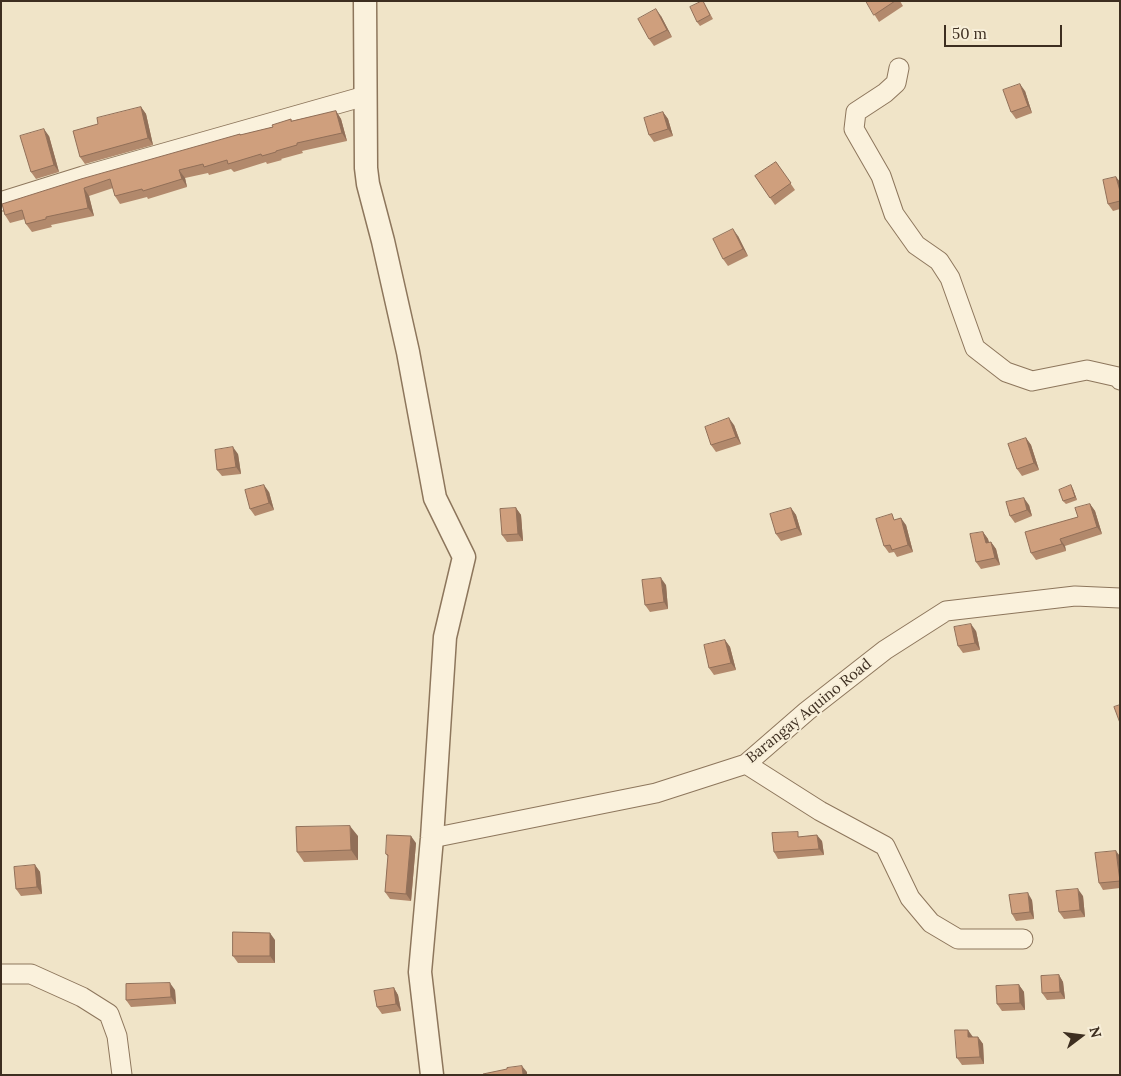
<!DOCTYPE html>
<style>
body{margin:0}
#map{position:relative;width:1121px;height:1076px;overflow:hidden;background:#f0e4c8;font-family:Lora,serif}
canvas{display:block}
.frame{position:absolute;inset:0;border:2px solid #3d2e20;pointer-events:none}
.north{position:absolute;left:1056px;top:1011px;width:50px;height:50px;-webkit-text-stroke:4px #f7eed8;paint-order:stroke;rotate:75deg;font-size:14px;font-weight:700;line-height:20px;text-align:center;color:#3d2e20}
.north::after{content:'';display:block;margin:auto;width:18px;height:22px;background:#3d2e20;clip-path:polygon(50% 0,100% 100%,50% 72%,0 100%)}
.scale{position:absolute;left:944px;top:25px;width:118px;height:22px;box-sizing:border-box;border:2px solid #3d2e20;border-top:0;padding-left:6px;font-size:15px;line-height:18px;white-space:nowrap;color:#3d2e20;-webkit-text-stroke:4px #f7eed8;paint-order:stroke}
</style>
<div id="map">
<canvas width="1121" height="1076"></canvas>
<div class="frame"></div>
<div class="north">N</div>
<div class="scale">50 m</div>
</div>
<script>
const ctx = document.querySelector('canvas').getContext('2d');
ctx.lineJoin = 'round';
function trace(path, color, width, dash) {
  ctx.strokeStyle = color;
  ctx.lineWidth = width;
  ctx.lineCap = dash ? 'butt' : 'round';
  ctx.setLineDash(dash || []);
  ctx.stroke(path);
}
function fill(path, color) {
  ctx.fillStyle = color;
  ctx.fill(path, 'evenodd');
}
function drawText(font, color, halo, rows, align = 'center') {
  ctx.font = font + ' Lora,serif';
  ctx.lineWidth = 4;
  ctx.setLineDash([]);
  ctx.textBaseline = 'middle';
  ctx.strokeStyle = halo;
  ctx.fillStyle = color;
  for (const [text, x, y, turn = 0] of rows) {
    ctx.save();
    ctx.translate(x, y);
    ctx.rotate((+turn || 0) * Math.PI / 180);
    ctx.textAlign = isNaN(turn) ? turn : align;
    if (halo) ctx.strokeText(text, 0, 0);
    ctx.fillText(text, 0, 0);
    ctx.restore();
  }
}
const minor = new Path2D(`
 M899 68 896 83 885 93 856 112 854 129 881 176 894 214 916 245 939 261 950 278 975 348 1006 372 1032 381 1087 370 1118 377 1120 380
 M3 201 83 176 365 96
 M746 764 820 811 885 846 910 898 931 923 958 939H1023
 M432 838 656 793 746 764 807 711 885 650 946 611 1075 596 1120 598
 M1 974H31L82 997 109 1014 117 1036 122 1075`);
const tertiary = new Path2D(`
 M365 1 366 168 368 184 383 241 408 352 435 498 464 557 445 637 432 838 420 972 432 1075`);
trace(minor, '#8d765c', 21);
trace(tertiary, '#8d765c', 25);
trace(minor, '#faf1dc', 19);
trace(tertiary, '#faf1dc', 22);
fill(new Path2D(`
 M703 1 713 19 700 26 697 22Z
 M866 1H900L903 6 879 22Z
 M661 16 672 37 654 46 649 39Z
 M1025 91 1032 113 1016 119 1011 112Z
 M141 107 146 114 153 145 85 164 80 157 98 124Z
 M336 111 341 119 347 141 302 151 303 153 281 159 282 160 267 164 266 162 234 172 231 169 209 175 208 173 185 178 187 187 148 199 147 197 120 204 115 196 113 188 89 196 94 216 51 225 52 227 32 232 26 224 25 219 10 223 5 215 240 134 241 135 273 127 291 119 292 121Z
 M663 112 668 119 673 136 654 142 649 135Z
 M49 136 59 172 36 179 31 172Z
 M776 162 795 190 775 205 755 176Z
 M1116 177 1120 182V209L1113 211 1108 204Z
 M738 236 748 256 728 266 723 259Z
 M734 425 741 444 716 452 711 445Z
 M1026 438 1031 445 1039 470 1022 476 1017 469Z
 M238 454 241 474 222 476 217 470Z
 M1073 489 1077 500 1066 504 1063 501Z
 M269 492 274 510 255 516 250 509Z
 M1090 504 1095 511 1102 534 1065 546 1066 551 1036 560 1031 553 1078 517Z
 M1029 505 1032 516 1015 523 1010 516Z
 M516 508 521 515 523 541 507 542 502 535Z
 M791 508 796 515 802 535 781 541 776 534Z
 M896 520 906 525 913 552 897 557 894 552 889 553 884 546Z
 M983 532 988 539 989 543 991 542 996 549 1000 565 981 569 976 562Z
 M666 585 668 609 650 612 645 605Z
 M976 631 980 650 963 653 958 646Z
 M725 640 730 647 736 670 714 675 709 668Z
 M358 836V860L304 862 297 852Z
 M802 837 822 841 824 855 778 859 774 852Z
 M416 843 411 901 390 899 385 892 388 857 386 854Z
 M1120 856V890V888L1103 890 1099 883Z
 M35 865 40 872 42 894 21 896 16 889Z
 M1083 896 1085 917 1064 919 1059 912Z
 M1032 900 1034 919 1016 921 1012 914Z
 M275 940V963H238L233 956Z
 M1059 975 1063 982 1065 999 1047 1000 1042 993Z
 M1019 985 1024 992 1025 1010 1002 1011 997 1004Z
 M394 988 398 995 401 1011 382 1014 377 1007Z
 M175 990 176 1004 131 1007 126 1000Z
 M973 1037H978L983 1044 984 1064 962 1065 957 1058Z`), '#b2896c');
fill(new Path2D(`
 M656 9 661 16 672 37 667 30Z
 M1020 84 1025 91 1032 113 1028 106Z
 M141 107 146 114 153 145 148 138Z
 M336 111 341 119 347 141 342 133Z
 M663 112 668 119 673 136 668 129Z
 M44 129 49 136 59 172 54 165Z
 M179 170 185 178 187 187 182 179Z
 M1116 177 1120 182V191Z
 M84 188 89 196 94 216 88 208Z
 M733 229 738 236 748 256 743 249Z
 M729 418 734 425 741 444 736 437Z
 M1026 438 1031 445 1039 470 1034 463Z
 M233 447 238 454 241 474 236 467Z
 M264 485 269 492 274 510 269 503Z
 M1071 485 1073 489 1077 500 1075 497Z
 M1024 498 1029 505 1032 516 1027 510Z
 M1090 504 1095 511 1102 534 1097 527Z
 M516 508 521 515 523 541 518 534Z
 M791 508 796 515 802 535 797 528Z
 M901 518 906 525 913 552 908 545Z
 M983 532 988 539 991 550 986 543Z
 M1060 539 1065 546 1066 551 1062 544Z
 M991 542 996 549 1000 565 995 558Z
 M661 578 666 585 668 609 664 602Z
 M971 624 976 631 980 650 975 643Z
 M725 640 730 647 736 670 731 663Z
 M350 826 358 836V860L351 850Z
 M817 835 822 841 824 855 819 849Z
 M411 836 416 843 411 901 406 894Z
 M1116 851 1120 856V881Z
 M35 865 40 872 42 894 37 887Z
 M1078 889 1083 896 1085 917 1080 910Z
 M1028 893 1032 900 1034 919 1030 912Z
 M270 933 275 940V963L270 956Z
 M1059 975 1063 982 1065 999 1060 992Z
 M170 983 175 990 176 1004 171 997Z
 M1019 985 1024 992 1025 1010 1020 1003Z
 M394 988 398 995 401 1011 396 1004Z
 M968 1030 973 1037H968Z
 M978 1037 983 1044 984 1064 980 1057Z
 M522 1066 527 1072V1075H523Z`), '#916f58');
const building = new Path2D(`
 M702 1H703L710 15 697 22 690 7Z
 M866 1H895L874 15Z
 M656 9 667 30 649 39 638 19Z
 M1020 84 1028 106 1011 112 1003 90Z
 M141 107 148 138 80 157 73 131 98 124 97 118Z
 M336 111 342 133 297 143V145L276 151V152L262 156 261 154 228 164 227 160 204 167 203 164 179 170 182 179 143 191 142 189 115 196 110 179 84 188 88 208 46 217V219L26 224 22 210 5 215 2 204 81 179 240 134V135L273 127 272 125 291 119V121Z
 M663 112 668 129 649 135 644 118Z
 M44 129 54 165 31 172 20 136Z
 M776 162 791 183 770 198 755 176Z
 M1116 177 1120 191V201L1108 204 1103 180Z
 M733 229 743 249 723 259 713 239Z
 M729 418 736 437 711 445 705 427Z
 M1026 438 1034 463 1017 469 1008 444Z
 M233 447 236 467 217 470 215 450Z
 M264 485 269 503 250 509 245 490Z
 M1071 485 1075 497 1063 501 1059 490Z
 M1024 498 1027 510 1010 516 1006 502Z
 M1090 504 1097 527 1060 539 1062 544 1031 553 1025 532 1078 517 1075 508Z
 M516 508 518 534 502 535 500 509Z
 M791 508 797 528 776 534 770 514Z
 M892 514 894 520 901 518 908 545 892 550 890 545 884 546 876 519Z
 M983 532 986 543 991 542 995 558 976 562 970 534Z
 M661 578 664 602 645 605 642 580Z
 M971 624 975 643 958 646 954 627Z
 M725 640 731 663 709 668 704 645Z
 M1120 705V723L1114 707Z
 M350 826 351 850 297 852 296 827Z
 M798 832V837L817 835 819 849 774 852 772 833Z
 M387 835 411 836 406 894 385 892 388 855 386 854Z
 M1116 851 1120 881 1099 883 1095 853Z
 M35 865 37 887 16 889 14 867Z
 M1078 889 1080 910 1059 912 1056 891Z
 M1028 893 1030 912 1012 914 1009 895Z
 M233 932 270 933V956H233Z
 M1059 975 1060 992 1042 993 1041 976Z
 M170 983 171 997 126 1000V984Z
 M1019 985 1020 1003 997 1004 996 986Z
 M394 988 396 1004 377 1007 374 991Z
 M955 1030H968V1037H978L980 1057 957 1058Z
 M522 1066 523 1075H483V1074L507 1069V1068Z`);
fill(building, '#cf9f7d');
trace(building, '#916f58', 1);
drawText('15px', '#3d2e20', '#f7eed8', [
 ["Barangay Aquino Road",809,711,-39]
]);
</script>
